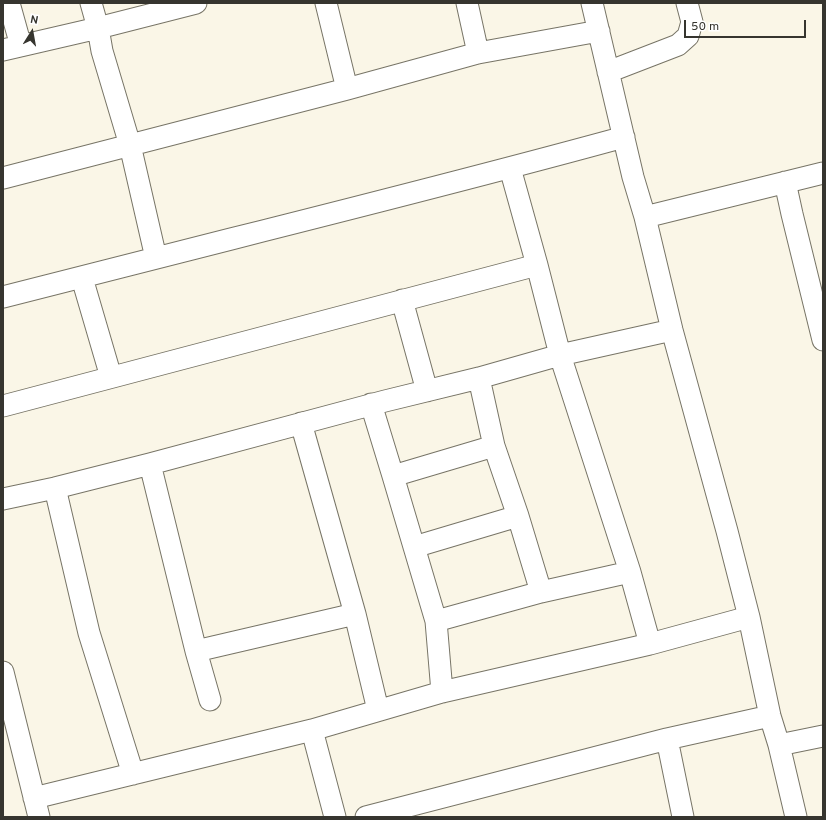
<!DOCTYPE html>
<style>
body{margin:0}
#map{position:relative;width:826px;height:820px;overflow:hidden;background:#faf6e7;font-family:Overpass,sans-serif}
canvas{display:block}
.frame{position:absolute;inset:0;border:4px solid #36352f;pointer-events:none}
.north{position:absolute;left:12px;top:12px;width:40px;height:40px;-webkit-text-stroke:3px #fff;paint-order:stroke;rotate:11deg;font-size:11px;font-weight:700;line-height:16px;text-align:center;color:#36352f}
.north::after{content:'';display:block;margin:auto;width:14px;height:18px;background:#36352f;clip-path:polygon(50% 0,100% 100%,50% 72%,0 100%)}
.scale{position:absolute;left:684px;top:20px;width:122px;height:18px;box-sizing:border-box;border:2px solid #36352f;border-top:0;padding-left:5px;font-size:12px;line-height:14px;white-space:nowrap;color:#36352f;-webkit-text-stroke:3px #fff;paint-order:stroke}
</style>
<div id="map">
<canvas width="826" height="820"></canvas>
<div class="frame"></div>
<div class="north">N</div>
<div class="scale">50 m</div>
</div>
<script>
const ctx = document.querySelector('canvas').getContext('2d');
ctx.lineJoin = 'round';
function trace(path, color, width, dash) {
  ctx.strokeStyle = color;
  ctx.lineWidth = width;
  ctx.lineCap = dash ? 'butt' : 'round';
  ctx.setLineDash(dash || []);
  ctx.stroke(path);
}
const minor = new Path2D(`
 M9 3 21 46
 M91 3 98 28 102 51 130 145 156 258
 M326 3 347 89
 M467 3 478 53
 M592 3 633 177 645 217 672 330 727 531 749 617 770 716 779 745 796 817
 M3 50 98 28 196 3
 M608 72 678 45 688 36 692 22 687 3
 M3 178 347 89 478 53 599 31
 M785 182 792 214 823 340
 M645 217 823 173
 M537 265 560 355 630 572 650 644
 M82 278 111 377
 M3 297C79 278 155 258 231 239 362 206 493 173 624 137
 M402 300 427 391
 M479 378 494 446 518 516 541 592
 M371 404 393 476 436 621 442 692
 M3 406 537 265 510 168
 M301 423 355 614 378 710
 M150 464 196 651 210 700
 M393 476 494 446
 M55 488 89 633 133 774
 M3 499 55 488 150 464 385 401 479 378 560 355 672 330
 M414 547 518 516
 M436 621 541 592 630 572
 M196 651 355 614
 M3 672 39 817
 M312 730 335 817
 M667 739 683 817
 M779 745 823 736
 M34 798 312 730 442 692 650 644 749 617
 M366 817 667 739 770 716`);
trace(minor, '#777466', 23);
trace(minor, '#fff', 21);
</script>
